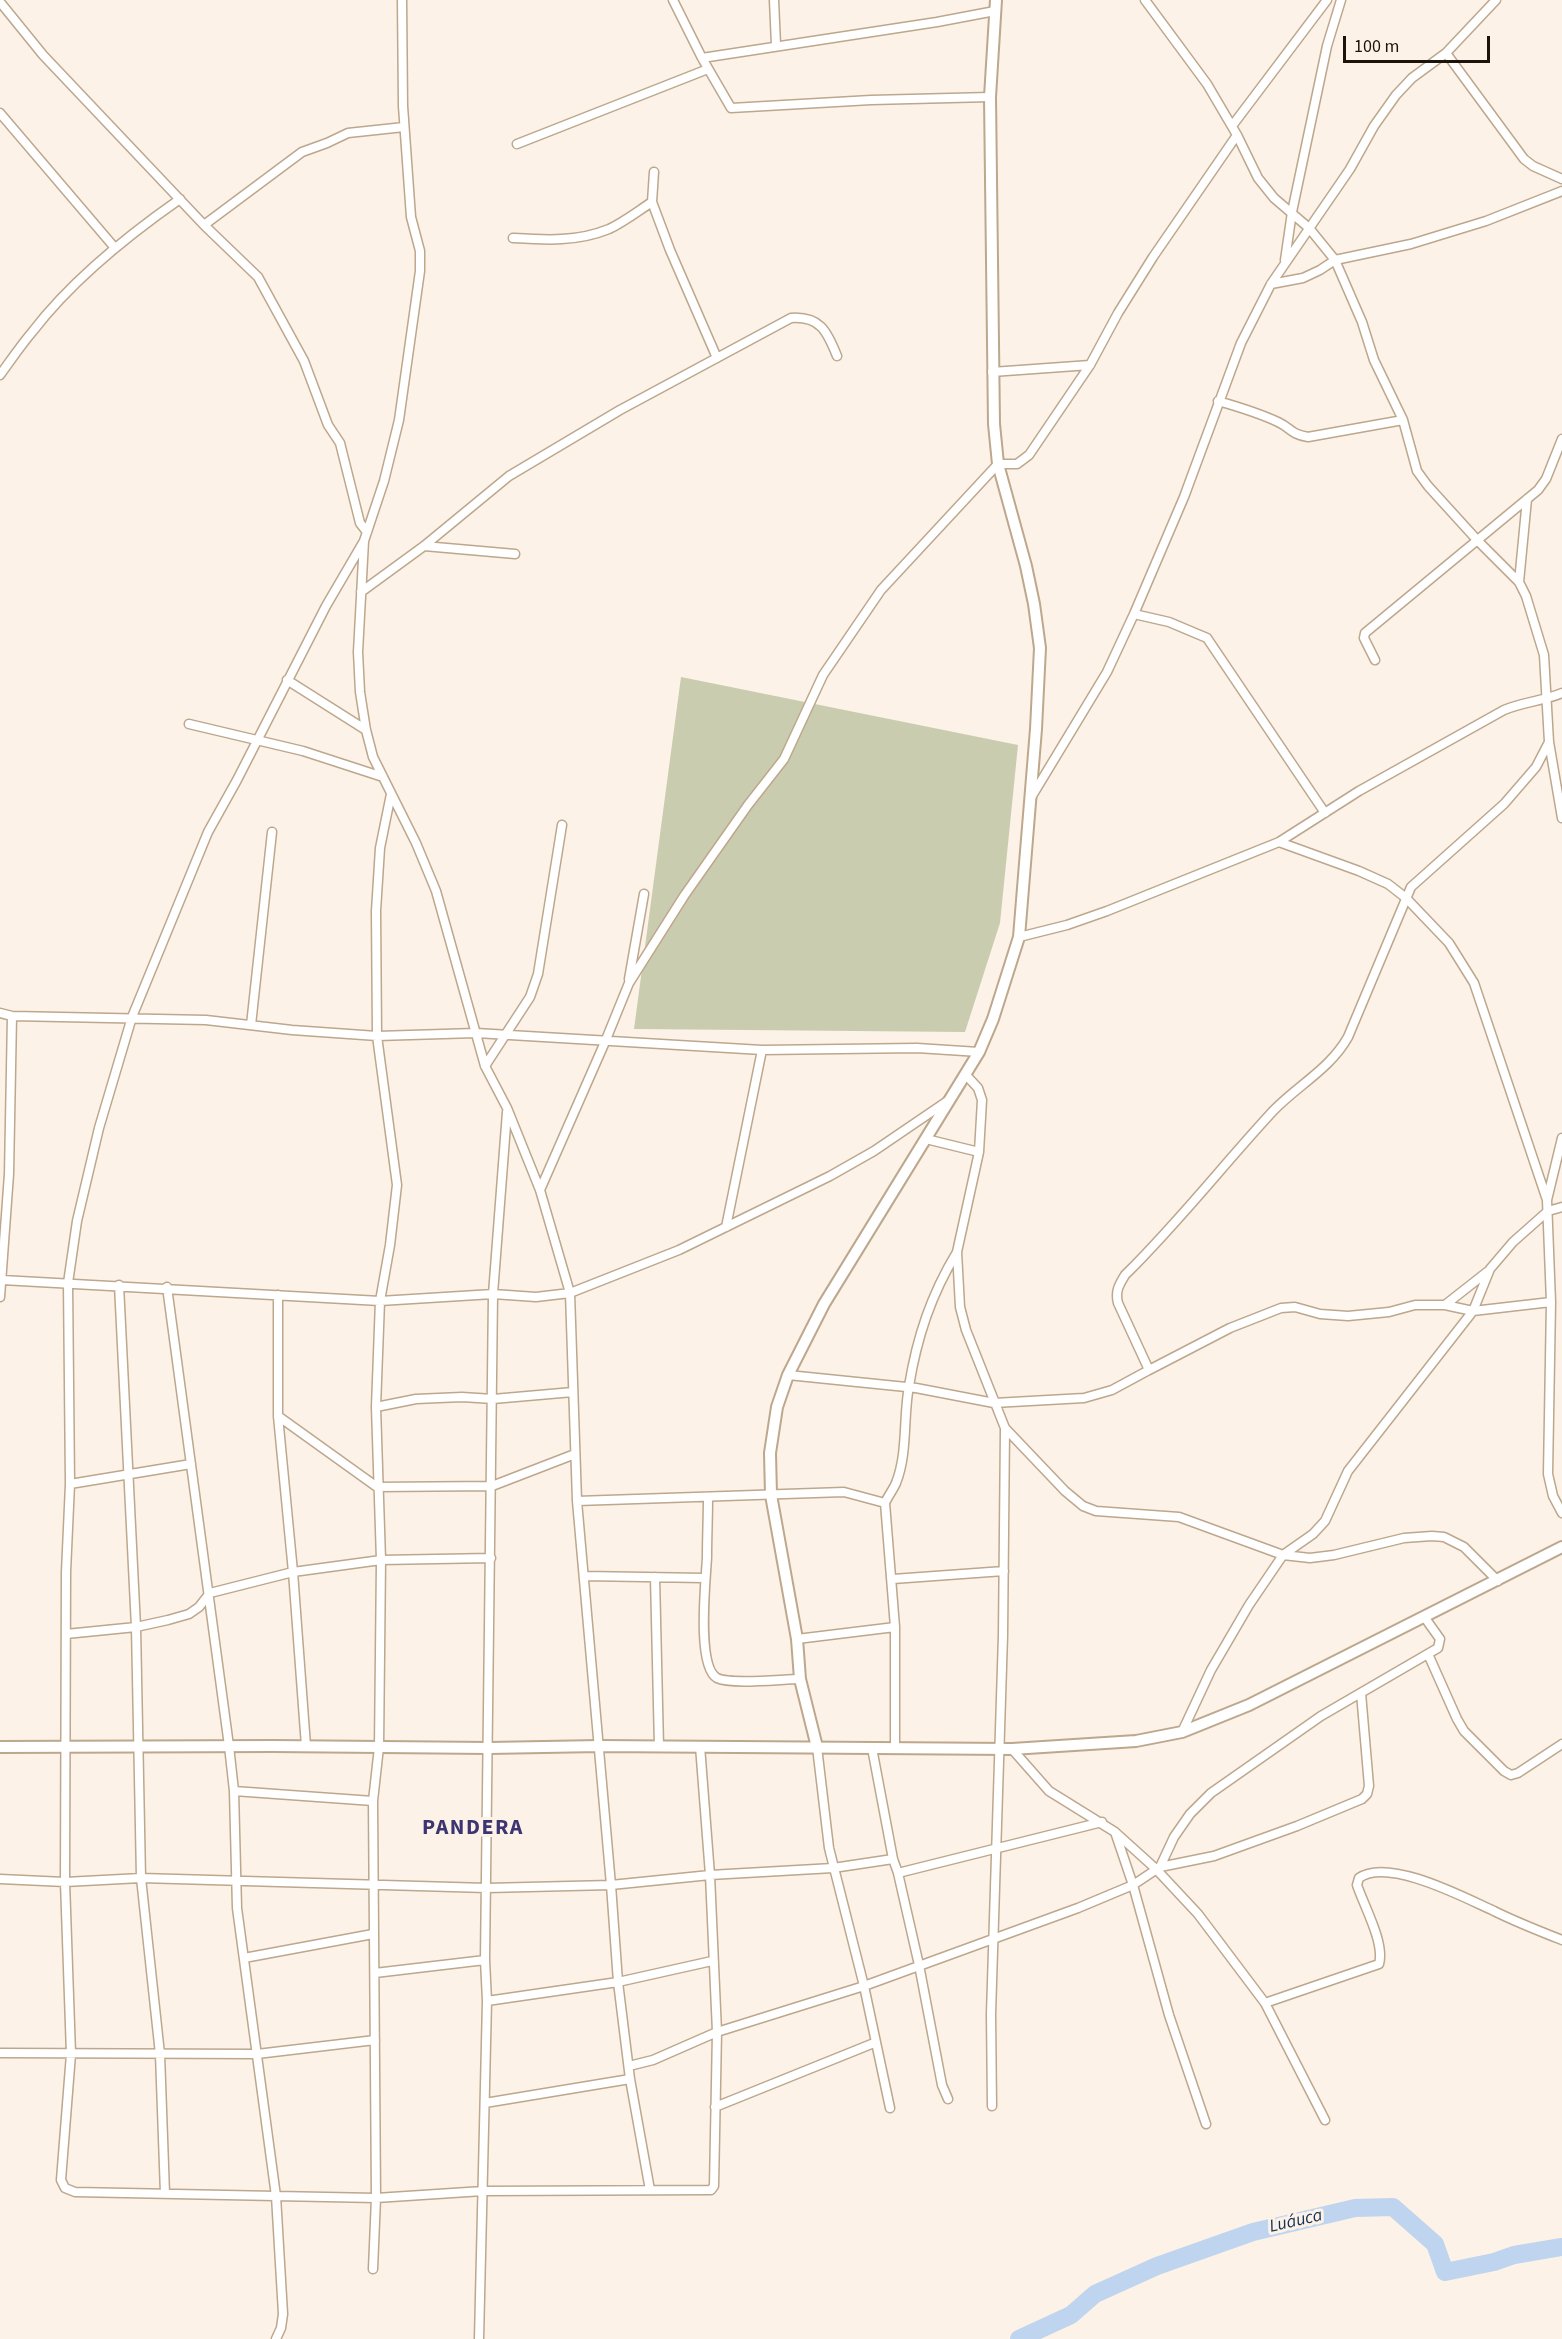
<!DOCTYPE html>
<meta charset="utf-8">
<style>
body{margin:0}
#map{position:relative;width:1562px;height:2339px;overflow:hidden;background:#fcf2e7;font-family:"Source Sans 3",sans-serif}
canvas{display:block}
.scale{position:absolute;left:1343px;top:36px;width:147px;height:27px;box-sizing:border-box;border:3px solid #1c140a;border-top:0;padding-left:8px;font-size:18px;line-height:21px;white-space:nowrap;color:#1c140a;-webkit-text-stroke:4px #fcf2e7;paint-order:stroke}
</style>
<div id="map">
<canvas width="1562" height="2339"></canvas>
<div class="scale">100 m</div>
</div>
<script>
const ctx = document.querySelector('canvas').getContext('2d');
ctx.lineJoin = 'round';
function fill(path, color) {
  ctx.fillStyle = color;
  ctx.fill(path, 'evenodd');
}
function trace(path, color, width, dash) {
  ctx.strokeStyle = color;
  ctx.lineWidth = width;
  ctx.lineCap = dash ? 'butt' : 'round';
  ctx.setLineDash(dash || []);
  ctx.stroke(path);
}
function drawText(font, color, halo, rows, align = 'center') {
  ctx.font = font + ' "Source Sans 3",sans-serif';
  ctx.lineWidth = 6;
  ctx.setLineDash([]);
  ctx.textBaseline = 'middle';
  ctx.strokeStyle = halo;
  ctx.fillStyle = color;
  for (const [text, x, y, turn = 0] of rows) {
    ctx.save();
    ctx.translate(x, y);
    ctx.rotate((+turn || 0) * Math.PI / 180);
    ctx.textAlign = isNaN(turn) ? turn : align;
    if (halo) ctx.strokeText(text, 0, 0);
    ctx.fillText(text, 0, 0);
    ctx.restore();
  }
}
fill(new Path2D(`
 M681 677 1018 745 1000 923 965 1032 634 1029Z`), '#caccaf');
trace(new Path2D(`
 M1019 2339 1071 2315 1095 2294 1157 2266 1253 2232 1355 2208 1393 2207 1435 2244 1445 2272 1494 2262 1514 2255 1562 2247`), '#bfd4ee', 18);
const minor = new Path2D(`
 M402 0 403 106 411 217 420 251V271L399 420 384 481 364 541 358 652 360 692 366 730 373 757 416 843 436 891 485 1066 507 1108 540 1190 570 1293 577 1501 611 1885 618 1982 630 2079 650 2190
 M673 0 702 58 731 108 871 100 990 97
 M774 0 776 45
 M1145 0 1207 84 1237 135 1258 178 1274 198 1309 228 1335 260 1362 322 1374 360 1403 420 1417 471 1428 486 1478 541 1519 582 1526 596 1544 655 1549 742 1562 818
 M0 2 43 55 204 225 302 152 327 143 348 133 404 127
 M1446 53 1524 159 1533 166 1562 179
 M702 58 937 22 995 11
 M0 113 115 248
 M1232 126 1327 0
 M517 144 708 69
 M654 172 652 202 670 250 717 358
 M204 225 258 277 304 361 328 425 340 443 360 523 367 532
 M513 238C546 240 577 242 609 229 624 222 638 211 652 202
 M1285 260 1292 212 1327 46 1341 0
 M1271 284 1303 278 1320 270 1335 260 1411 244 1486 221 1562 191
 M992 372 1090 365
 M0 375C11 360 21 345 33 331 73 279 127 236 180 199
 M1218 401C1239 407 1259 413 1278 422 1291 428 1290 434 1308 437L1403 420
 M364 541 326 606 237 780 208 832 132 1017 99 1128 77 1221 68 1283 70 1484 66 1572 65 1882 71 2054 61 2180 65 2188 75 2192 376 2198 483 2191 711 2190 714 2186 717 2032 710 1875 700 1746
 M424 546 515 554
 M1519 582 1527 499
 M361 592 424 546 509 476 620 410 791 318C820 316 827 331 837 356
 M1134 614 1169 622 1207 638 1325 813
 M1375 660 1364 638 1365 633 1538 490 1546 479 1562 439
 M287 680 366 730
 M189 724 303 751 383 777
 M1032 796 1107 672 1134 614 1184 497 1241 343 1271 284 1350 169 1374 126 1396 95 1412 78 1446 53 1496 0
 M1279 842 1359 871 1388 884 1406 898 1449 943 1474 983 1547 1200
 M1019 937 1067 925 1107 911 1279 842 1359 791 1504 710C1523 702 1543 701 1562 693
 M629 979 644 894
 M0 1013 12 1016
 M251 1025 272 832
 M485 1066 530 997 538 974 562 825
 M965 1074 978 1088 982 1100 979 1152 957 1252 960 1307 966 1330 1005 1428 1065 1491 1083 1506 1096 1511 1179 1517 1283 1555 1310 1558 1334 1555 1404 1538 1432 1536 1444 1537 1464 1547 1498 1581
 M1562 1138 1547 1200 1551 1302 1548 1474 1553 1496 1562 1513
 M926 1139 979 1152
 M540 1190 605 1042 629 983 684 896 748 805 784 759 823 675 881 590 998 464H1017L1029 455 1090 365 1118 313 1153 257 1237 135
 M726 1227 762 1050
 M2 1280 380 1301 493 1294 536 1297 570 1293 679 1250 830 1176 874 1151 946 1102
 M119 1285 136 1627 141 1878 160 2054 165 2194
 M167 1287 229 1746 234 1791 237 1908 276 2196 283 2314 281 2328 276 2339
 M278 1295V1416L293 1572 306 1746
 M0 1297 9 1174 12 1016 206 1020 292 1030 377 1036 476 1033 762 1050 917 1048 979 1052
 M1445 1305 1487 1272
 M1149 1370 1230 1328 1281 1308 1295 1307 1320 1314 1348 1316 1389 1312 1415 1305H1445L1473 1311 1551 1302
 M788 1375 916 1388 994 1403 1084 1398 1112 1390 1149 1370 1118 1303C1115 1291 1119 1285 1125 1275 1178 1223 1223 1165 1273 1111 1298 1085 1330 1069 1348 1037L1411 887 1504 804 1536 767 1549 742
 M376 1407 416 1399 462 1397 493 1399 573 1392
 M278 1416 377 1487 492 1486 575 1454
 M70 1484 191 1464
 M708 1497C708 1517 707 1537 707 1557 706 1579 696 1666 717 1678 731 1685 783 1679 800 1679
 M577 1501 844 1492 885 1503 895 1627V1748
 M885 1503C888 1496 893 1490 896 1483 908 1453 903 1417 909 1386 917 1337 931 1295 957 1252
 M584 1576 704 1578
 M655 1577 659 1747
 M893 1579 1004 1571
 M66 1634 136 1627 168 1620 189 1614 199 1607 210 1593 293 1572 381 1560 491 1558
 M797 1639 895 1627
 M1428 1654 1457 1719 1464 1731 1504 1771 1511 1775 1518 1773 1562 1744
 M1182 1732 1211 1670 1249 1605 1283 1555 1313 1534 1325 1521 1348 1471 1473 1311 1490 1269 1513 1242 1548 1211 1562 1207
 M817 1747 829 1848 864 1986 890 2108
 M872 1748 893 1859 898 1873 919 1965 942 2085 948 2099
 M1012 1749 1049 1791 1115 1832 1156 1869 1198 1914 1265 2003 1325 2120
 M234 1791 373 1801
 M1115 1832 1133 1885 1169 2015 1206 2124
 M1160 1867 1174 1837 1190 1814 1211 1793 1321 1716 1438 1648 1440 1639 1425 1618
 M898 1873 1102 1822
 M0 1879 65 1882 141 1878 487 1888 611 1885 710 1875 833 1868 893 1859
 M244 1958 373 1934
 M375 1973 485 1960
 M487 2001 618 1982 712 1961
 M1265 2003 1379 1964C1385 1943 1364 1906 1357 1885L1359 1878C1388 1857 1465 1898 1494 1911 1516 1922 1539 1931 1562 1940
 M0 2053 257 2054 375 2040
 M629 2066 653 2060 717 2032 864 1986 1078 1908 1133 1885 1160 1867 1214 1856 1297 1826 1362 1799 1367 1794 1369 1786 1361 1693
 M485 2103 630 2079
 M992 2106 991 2014 1003 1635 1005 1428
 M715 2107 874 2043
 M373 2269 376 2198 373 1801 379 1747 381 1560 376 1407 380 1301 390 1245 397 1185 377 1036 376 911 380 848 391 794
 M479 2339 487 2001 485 1960 493 1294 507 1112`);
const tertiary = new Path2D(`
 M0 1747 273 1746 489 1748 599 1746 1012 1749 1136 1741 1182 1732 1249 1705 1562 1547
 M817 1747 800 1679 797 1639 771 1495 770 1453 777 1407 788 1375 824 1304 979 1052 993 1019 1019 937 1036 729 1040 648 1034 604 1026 566 998 464 994 424 990 97 996 0`);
trace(minor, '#bda78d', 11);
trace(tertiary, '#bda78d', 14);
trace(minor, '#fff', 8);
trace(tertiary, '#fff', 10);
drawText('italic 18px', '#143255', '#fcf2e7', [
 ["Luáuca",1296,2222,-13]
]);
ctx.letterSpacing = '1.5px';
drawText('bold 22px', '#3d3571', '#fcf2e7', [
 ["PANDERA",473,1829]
]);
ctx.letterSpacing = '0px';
</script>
